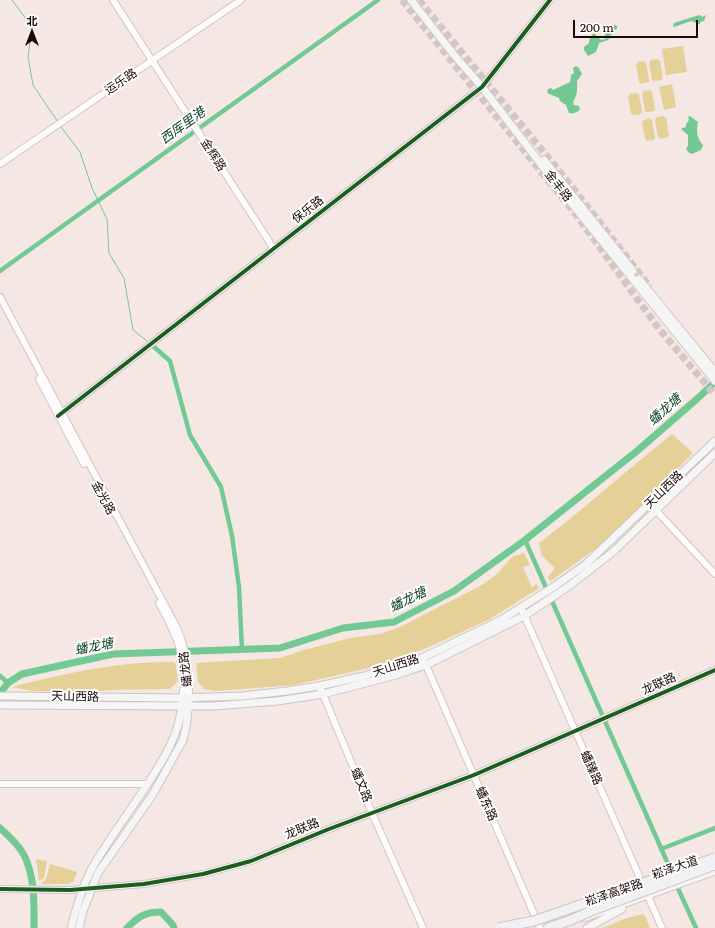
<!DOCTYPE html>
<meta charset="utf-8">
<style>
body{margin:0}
#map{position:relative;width:715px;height:928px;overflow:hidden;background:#f4e7e4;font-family:Literata,"Noto Sans SC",serif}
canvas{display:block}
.north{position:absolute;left:12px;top:12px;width:40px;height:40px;-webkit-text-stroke:3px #fff;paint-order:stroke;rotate:0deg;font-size:11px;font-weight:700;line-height:16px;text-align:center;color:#190805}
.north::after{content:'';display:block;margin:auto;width:14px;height:18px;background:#190805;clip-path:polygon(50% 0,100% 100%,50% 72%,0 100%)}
.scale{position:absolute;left:573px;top:20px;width:125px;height:18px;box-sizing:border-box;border:2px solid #190805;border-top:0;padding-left:5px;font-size:12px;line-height:14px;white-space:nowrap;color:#190805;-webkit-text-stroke:3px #fff;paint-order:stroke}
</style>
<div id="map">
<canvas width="715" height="928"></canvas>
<div class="north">北</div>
<div class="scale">200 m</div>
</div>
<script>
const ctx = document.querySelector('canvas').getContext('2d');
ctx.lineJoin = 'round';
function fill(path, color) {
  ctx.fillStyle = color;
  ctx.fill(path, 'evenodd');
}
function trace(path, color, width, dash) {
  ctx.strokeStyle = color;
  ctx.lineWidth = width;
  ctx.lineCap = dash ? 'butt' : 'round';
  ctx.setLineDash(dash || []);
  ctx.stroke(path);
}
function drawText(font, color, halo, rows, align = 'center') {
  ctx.font = font + ' Literata,"Noto Sans SC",serif';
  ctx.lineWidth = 4;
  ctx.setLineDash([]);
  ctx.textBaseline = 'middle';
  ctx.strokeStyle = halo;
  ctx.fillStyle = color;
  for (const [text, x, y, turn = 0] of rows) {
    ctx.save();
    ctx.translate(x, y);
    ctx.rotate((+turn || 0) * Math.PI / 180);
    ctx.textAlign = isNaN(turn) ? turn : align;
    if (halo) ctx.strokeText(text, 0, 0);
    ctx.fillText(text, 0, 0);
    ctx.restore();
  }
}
fill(new Path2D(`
 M683 46 687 72 666 75 662 49Z
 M657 59 660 61 663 78 662 80 654 81 652 80 649 63 651 60Z
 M644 61 646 63 649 80V82L641 84 639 82 636 65 638 62Z
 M672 84 676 107 664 110 659 87Z
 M650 90 652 92 655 109 654 111 647 112 645 111 642 94 644 91Z
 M636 93 639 95 642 112 641 114 634 115 631 114 628 97 630 94Z
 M663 116 666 118 669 135 668 137 661 139 658 137 655 120 657 117Z
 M650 118 652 120 655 137 654 140 647 141 645 139 642 122 644 120Z
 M672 434 693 453 616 531 594 550 551 581 547 578 555 568 542 556 539 543C584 509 627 470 672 434Z
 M524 553 530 565 523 567 532 588 536 584 539 588 490 619 429 647 378 666 294 685 216 691 204 689 198 682 196 663 280 658 304 650 350 638 380 634 398 628 482 585 497 574 512 557Z
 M175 662 178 680 174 686 169 689 109 690 93 692 32 691 12 687C66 673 119 661 175 662Z
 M36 859 47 861 44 878 39 881Z
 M50 864 77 872 73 882 67 884H41L46 879Z
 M642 914 645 916 650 928H603L624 919Z`), '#e5d098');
fill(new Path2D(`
 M700 15 702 17 706 15 704 21H702L699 24 691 21 674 27 673 26 674 23C683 20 691 17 700 15Z
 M615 25 617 26V29L614 30 608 40 599 43 596 52 588 56 584 50V47L589 43 590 37 594 33 601 40 605 39 606 38 604 31 605 30H608Z
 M576 66 579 68 582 74 577 81C577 90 578 94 573 102L574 105 579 106 580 109C577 113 574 114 569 113L566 105 560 101 559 98 547 93 548 89 551 88 553 90 570 82 571 75 574 73 573 68Z
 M690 116 698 122C696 130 697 139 703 145L701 150 692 154 688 152 686 148 688 146V135L681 129 686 127V124L689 120 688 117Z`), '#72c994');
trace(new Path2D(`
 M12 0 32 27 28 57 33 85 58 122
 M61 127 80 152 92 188 107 219 109 253 124 278 133 330 147 341`), '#72c994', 1);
trace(new Path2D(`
 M0 271 378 0
 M153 346 170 361 190 435 221 487 232 536 239 587 242 650
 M525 540 672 873
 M0 676 8 683
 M661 849 715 828
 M676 884 696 928`), '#72c994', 4.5);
trace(new Path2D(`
 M0 693 8 683 22 674 113 654 280 648 343 628 394 622 454 591 525 540 637 451 698 398 715 382
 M0 828C10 837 23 849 27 862 35 883 34 906 34 928
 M127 928C138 917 144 912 161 912L173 925 174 928`), '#72c994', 7);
trace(new Path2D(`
 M402 0 577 216 659 329 715 395
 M419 0 569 183 650 287`), '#d3c6c3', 7, [7, 3.5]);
const minor = new Path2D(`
 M113 0 274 249
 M0 164 241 0
 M0 297 177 628C187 651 189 673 189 697
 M39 379 84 464
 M58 416 482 87 550 0
 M650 504 715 574
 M159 603C176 634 189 661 182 698
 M521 608 662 928
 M422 658 426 665 540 928
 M319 686 323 694 372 813 423 928
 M0 784H148
 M0 889 70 890 144 884 203 874 251 861 329 829 474 775 715 670`);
const major = new Path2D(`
 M411 0 454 55 482 87 557 185 715 381
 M544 160 633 271
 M639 279 715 372
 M0 696 182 698 242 696 287 691 319 686 364 676 422 658 501 620 555 586 586 564 715 441
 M0 705 188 706H214L277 701 323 694 396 675 426 665 524 616 569 586 614 551 715 453
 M584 918 715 871
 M71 928C76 908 82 888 91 870 107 842 127 815 145 788 162 762 180 735 182 703
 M79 928 83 911 98 873 153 794 183 740 186 727 189 702
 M587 928 622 909`);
const highway = new Path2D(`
 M548 928 571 920`);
trace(minor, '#d4c4c1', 8);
trace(major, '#cdc5c3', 9);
trace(highway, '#cdc5c3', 11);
trace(minor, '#fdfbfb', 6);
trace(major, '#f6f5f6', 7);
trace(highway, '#f1f0f3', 9);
const highwayBridge = new Path2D(`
 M571 920 596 909 715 865
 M498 928 534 921 715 858`);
trace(highwayBridge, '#cdc5c3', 11, []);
trace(highwayBridge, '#f1f0f3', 9);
trace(new Path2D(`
 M58 416 482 87 550 0
 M0 889 70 890 144 884 203 874 251 861 329 829 474 775 715 670`), '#1b5e20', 4);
drawText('12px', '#190805', '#fff', [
 ["运乐路",121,82,-34],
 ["金辉路",213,155,57],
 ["金丰路",558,186,52],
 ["保乐路",308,210,-38],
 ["天山西路",664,490,-44],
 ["金光路",103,498,62],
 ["天山西路",396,666,-18],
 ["蟠龙路",186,669,-96],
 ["龙联路",659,684,-24],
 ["天山西路",75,697,1],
 ["蟠臻路",591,768,66],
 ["蟠文路",361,785,68],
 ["蟠东路",486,804,66],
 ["龙联路",302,829,-22],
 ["崧泽大道",675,868,-19],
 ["崧泽高架路",614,893,-19]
]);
drawText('italic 13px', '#0f4325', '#fff', [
 ["西厍里港",183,126,-36],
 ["蟠龙塘",665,410,-42],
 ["蟠龙塘",408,600,-26],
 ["蟠龙塘",94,647,-11]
]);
</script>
